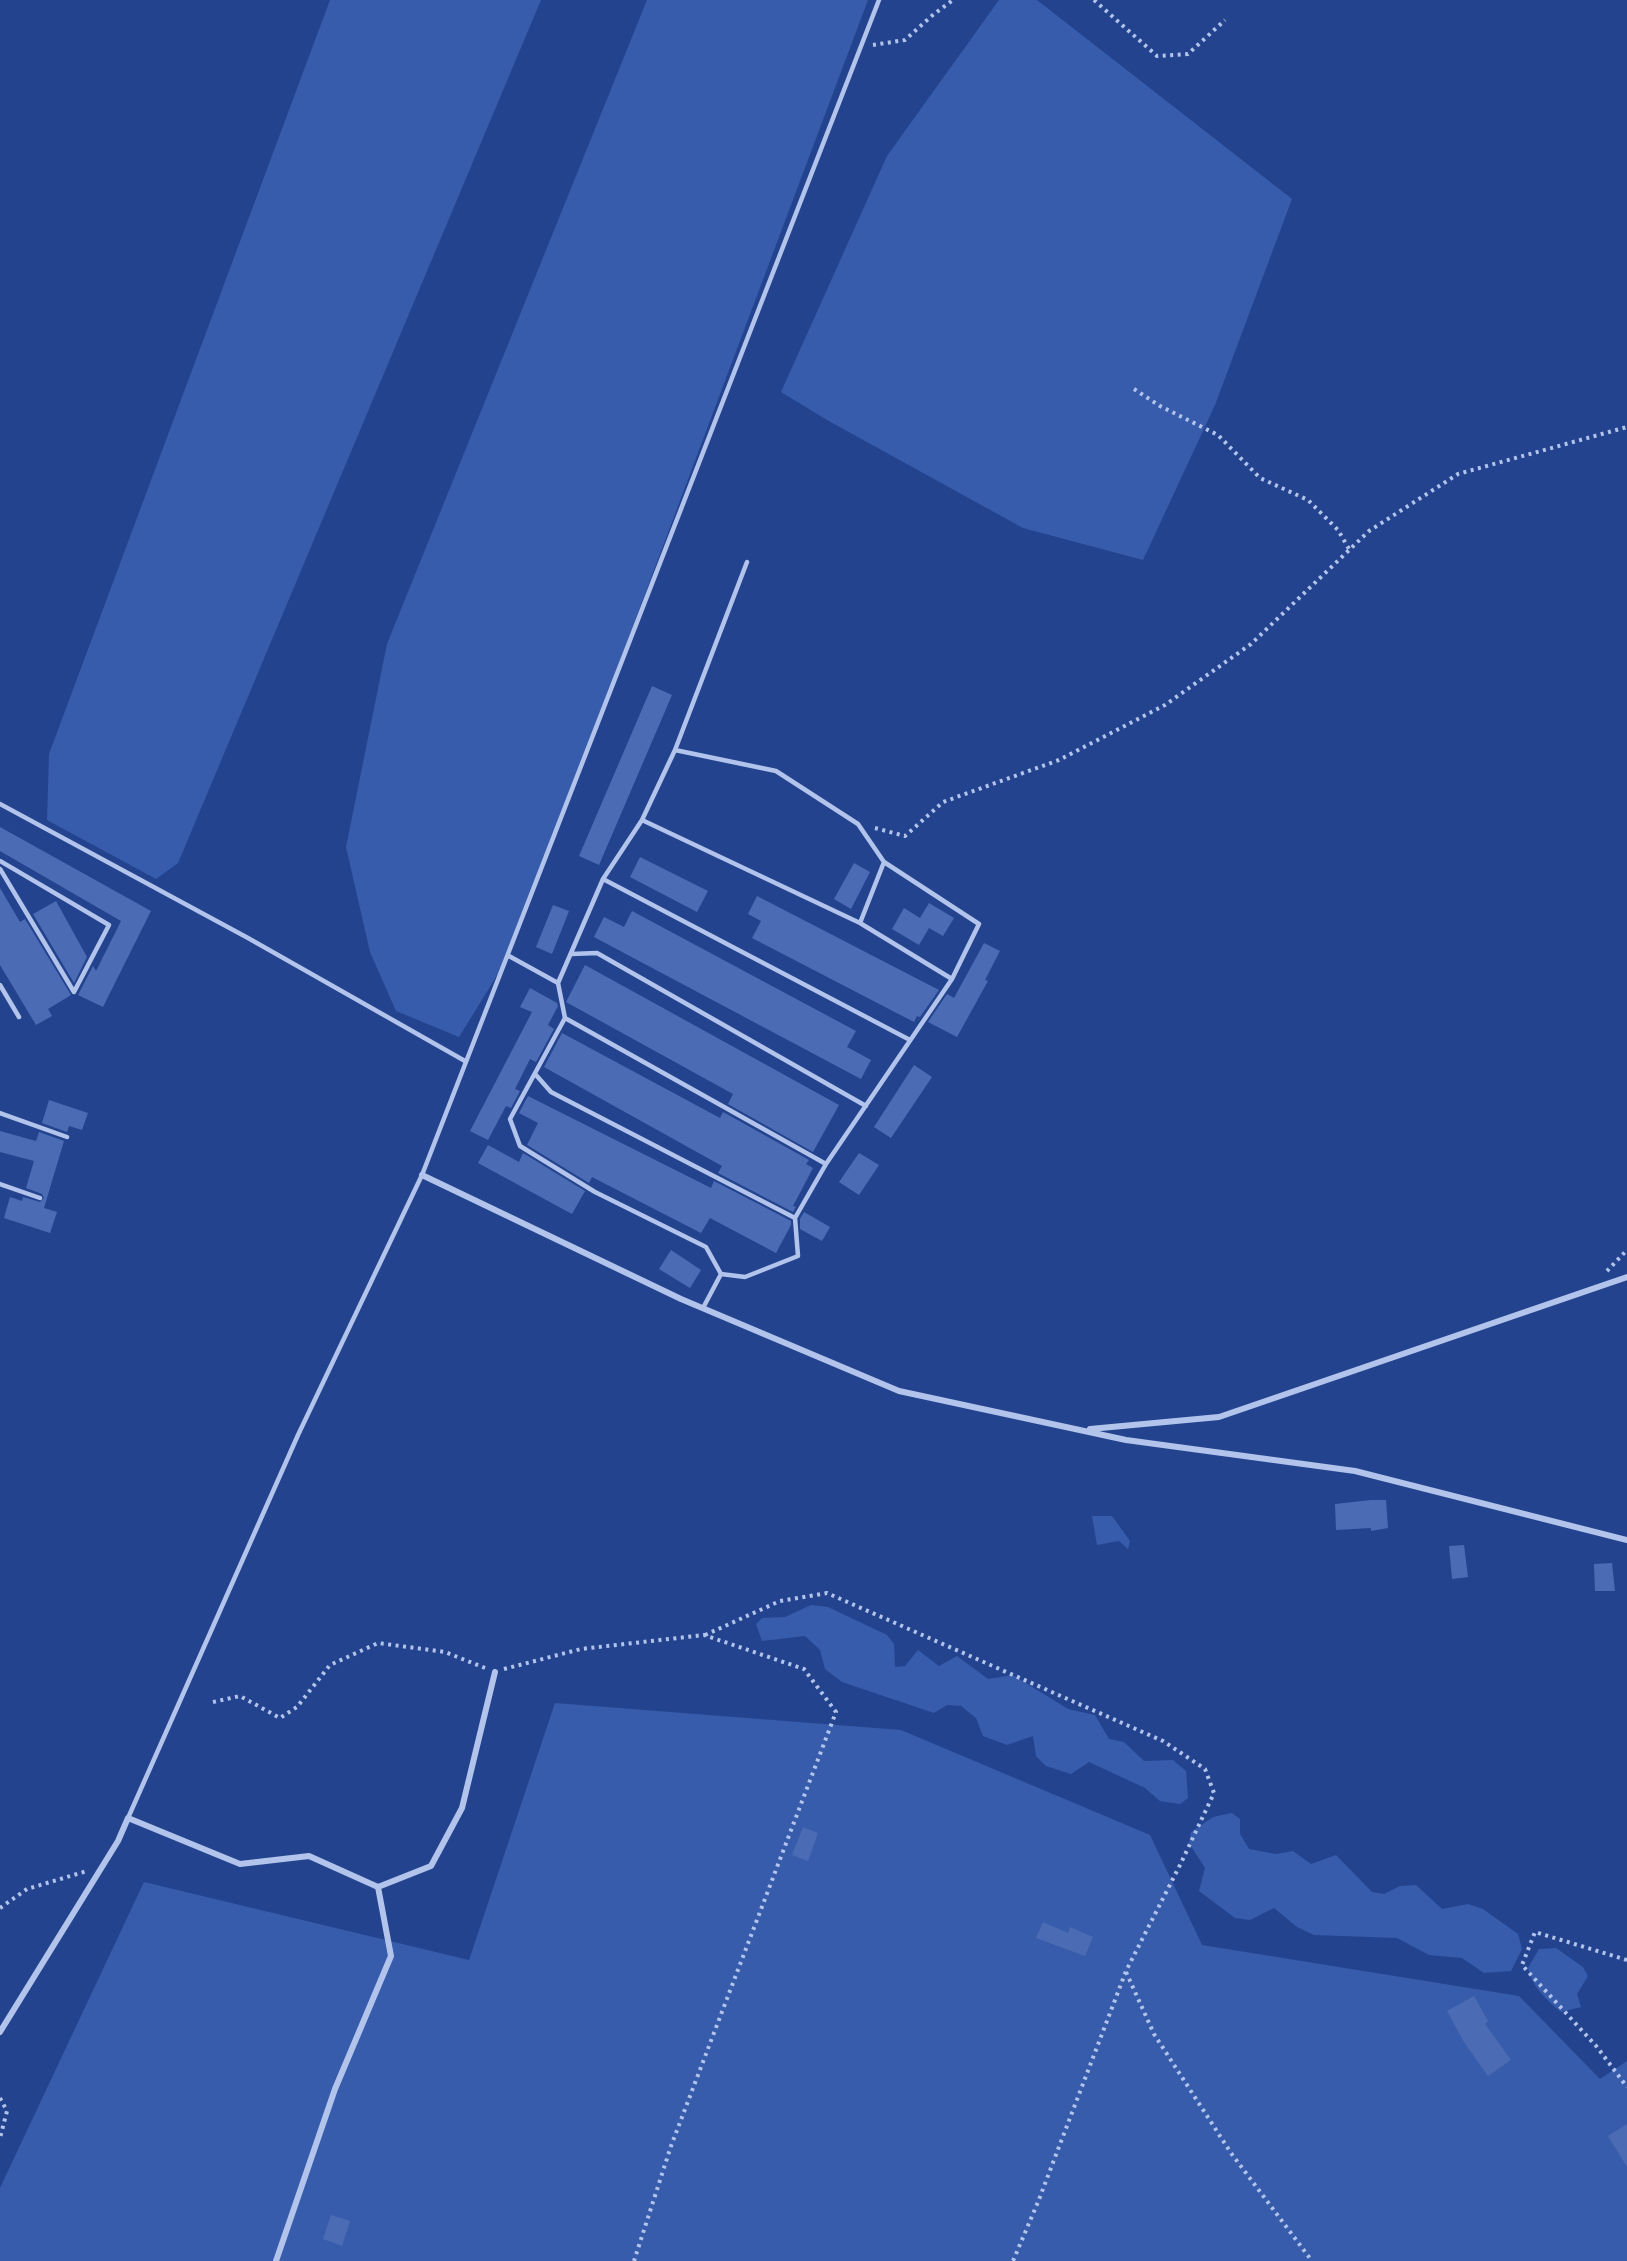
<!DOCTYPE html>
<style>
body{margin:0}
canvas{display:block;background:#23438e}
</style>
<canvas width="1627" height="2261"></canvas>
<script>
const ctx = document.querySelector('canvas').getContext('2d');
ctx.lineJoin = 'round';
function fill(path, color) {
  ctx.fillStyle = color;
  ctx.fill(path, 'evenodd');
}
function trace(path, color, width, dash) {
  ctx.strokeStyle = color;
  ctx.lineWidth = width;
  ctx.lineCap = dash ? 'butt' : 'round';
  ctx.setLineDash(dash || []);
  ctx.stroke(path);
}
fill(new Path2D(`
 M330 0H541L178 863 156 879 47 820 49 754Z
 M647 0H868L509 956 459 1037 396 1011 370 952 346 847 387 644Z
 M999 0H1037L1292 199 1215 405 1143 560 1023 528 827 420 781 392 887 156Z
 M1092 1516H1112L1130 1541 1128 1549 1119 1541 1097 1545Z
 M811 1605 828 1607 887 1635 894 1644 895 1667 905 1666 918 1650 939 1666 957 1656 988 1679 1013 1675 1068 1709 1095 1715 1109 1739 1124 1742 1144 1761 1173 1760 1186 1771 1188 1798 1180 1804 1160 1801 1145 1788 1089 1762 1071 1774 1046 1766 1036 1756 1033 1736 1007 1745 983 1736 976 1718 961 1706 947 1705 934 1713 842 1682 825 1669 820 1650 805 1636 762 1641 756 1624 762 1618 785 1617Z
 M555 1703 901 1730 1150 1835 1202 1945 1519 1996 1600 2079 1627 2061V2261H0V2188L144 1882 469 1960Z
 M1232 1813 1240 1819V1834L1249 1849 1276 1854 1293 1851 1311 1864 1336 1855 1372 1892 1384 1894 1400 1886 1416 1885 1442 1909 1468 1904 1483 1909 1518 1934 1522 1949 1511 1971 1484 1973 1462 1958 1429 1955 1397 1938 1314 1935 1297 1927 1274 1908 1250 1920 1235 1918 1199 1891 1205 1868 1189 1843 1191 1832 1213 1817Z
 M1556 1948 1583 1967 1588 1976 1577 1994 1581 2007 1561 2012C1546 2000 1532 1986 1528 1968L1539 1949Z`), '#375cab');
fill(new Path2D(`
 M652 686 672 695 599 865 579 856Z
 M0 827 151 911 103 1007 78 995 93 966 96 971 121 921 0 851Z
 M640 857 708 891 697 912 630 877Z
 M854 863 870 872 851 909 834 899Z
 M0 888 20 922 25 919 71 995 48 1009 52 1016 36 1025 0 965Z
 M757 896 939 990 920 1017 917 1016 914 1022 752 938 761 921 748 914Z
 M56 901 87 957 74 983 33 914Z
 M929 903 954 918 943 936 929 928 919 945 892 929 904 908 920 918Z
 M553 905 569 911 552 954 536 947Z
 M632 911 856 1031 847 1047 871 1060 861 1079 594 937 604 917 624 927Z
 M984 943 1000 951 985 980 988 981 957 1037 928 1022 947 994 954 998Z
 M585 965 839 1105 813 1152 728 1104 733 1094 566 1002Z
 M530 988 557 1003 558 1006 548 1025 554 1029 536 1062 530 1059 515 1089 520 1091 511 1108 506 1106 488 1140 470 1131 532 1012 520 1007Z
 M562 1033 720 1118 723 1112 809 1160 806 1164 813 1168 793 1206 796 1207 793 1212 718 1173 722 1166 544 1067Z
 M914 1065 932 1077 891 1138 874 1127Z
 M528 1096 711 1188 714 1181 791 1221V1225L776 1253 710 1218 701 1233 592 1177 589 1183 527 1145 538 1123 519 1113Z
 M49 1100 88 1113 82 1130 69 1126 67 1132 42 1123Z
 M0 1131 36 1141 39 1132 64 1141 44 1208 57 1212 50 1233 4 1218 10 1197 22 1201 23 1197 40 1202 44 1198 42 1194 26 1188 34 1161 0 1152Z
 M488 1145 519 1162 523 1153 585 1191 572 1214 478 1163Z
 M859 1153 879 1165 859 1195 839 1182Z
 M804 1212 830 1227 822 1241 800 1229V1219Z
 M671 1250 701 1270 690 1288 659 1269Z
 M1371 1500H1386L1388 1528 1371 1531V1528L1336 1530 1335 1504Z
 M1464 1545 1468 1577 1452 1579 1449 1546Z
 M1612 1563 1615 1591H1595L1594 1564Z
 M803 1827 818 1833 808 1861 792 1855Z
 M1043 1922 1068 1933 1070 1927 1093 1937 1085 1956 1036 1938Z
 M1474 1996 1488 2021 1485 2024 1511 2060 1488 2076 1464 2042 1447 2011Z
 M1627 2124V2167L1608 2136Z
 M331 2215 350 2221 342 2246 323 2239Z`), '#4b6cb4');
trace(new Path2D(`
 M1094 0 1157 56 1188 54 1225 20
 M873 45 905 40 934 14 953 0
 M1134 389 1160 406 1218 435 1260 478 1308 500 1338 530 1349 549
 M875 828 905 836 943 802 1059 760 1165 705 1251 644 1369 531 1458 474 1627 427
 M1607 1271 1627 1250
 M705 1635 780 1601 827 1593 1163 1741 1205 1769 1214 1793 1181 1863 1126 1971 1038 2202 1013 2261
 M504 1669 581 1649 704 1635 804 1669 836 1712 671 2146 634 2261
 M213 1702 240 1696 280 1718 297 1707 330 1665 378 1643 445 1652 485 1668
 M0 1908 27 1889 87 1871
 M1627 1960 1535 1932 1522 1965 1597 2047 1627 2087
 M1126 1972 1154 2034 1231 2153 1312 2261
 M0 2098 7 2111 0 2138`), '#b2c4eb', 4, [3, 4.5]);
trace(new Path2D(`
 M675 750 776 771 858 824 884 862 860 923
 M0 804 248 938 465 1061
 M642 820 860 923 952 979
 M0 861 109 925 74 992 0 869
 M603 879 910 1040
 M571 954 597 953 866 1106
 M509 956 558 983
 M0 985 19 1017
 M565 1018 826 1164
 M536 1075 551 1092 795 1218
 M0 1113 67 1137
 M0 1184 40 1198
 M721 1274 745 1277 798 1256 795 1218 826 1164 952 979 979 924 884 862
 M703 1308 721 1274 706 1247 595 1192 520 1146 510 1119 565 1018 558 983 603 879 642 820 675 750 747 562
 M128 1818 298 1435 422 1175 879 0`), '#b2c4eb', 4.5);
trace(new Path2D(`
 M422 1175 681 1299 899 1391 1126 1440 1355 1471 1627 1540
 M1090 1429 1219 1417 1627 1277
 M0 2032 118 1841 128 1818 240 1864 309 1856 378 1887 431 1866 462 1808 495 1672
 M276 2261 335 2089 391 1956 378 1887`), '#b2c4eb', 6);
</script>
